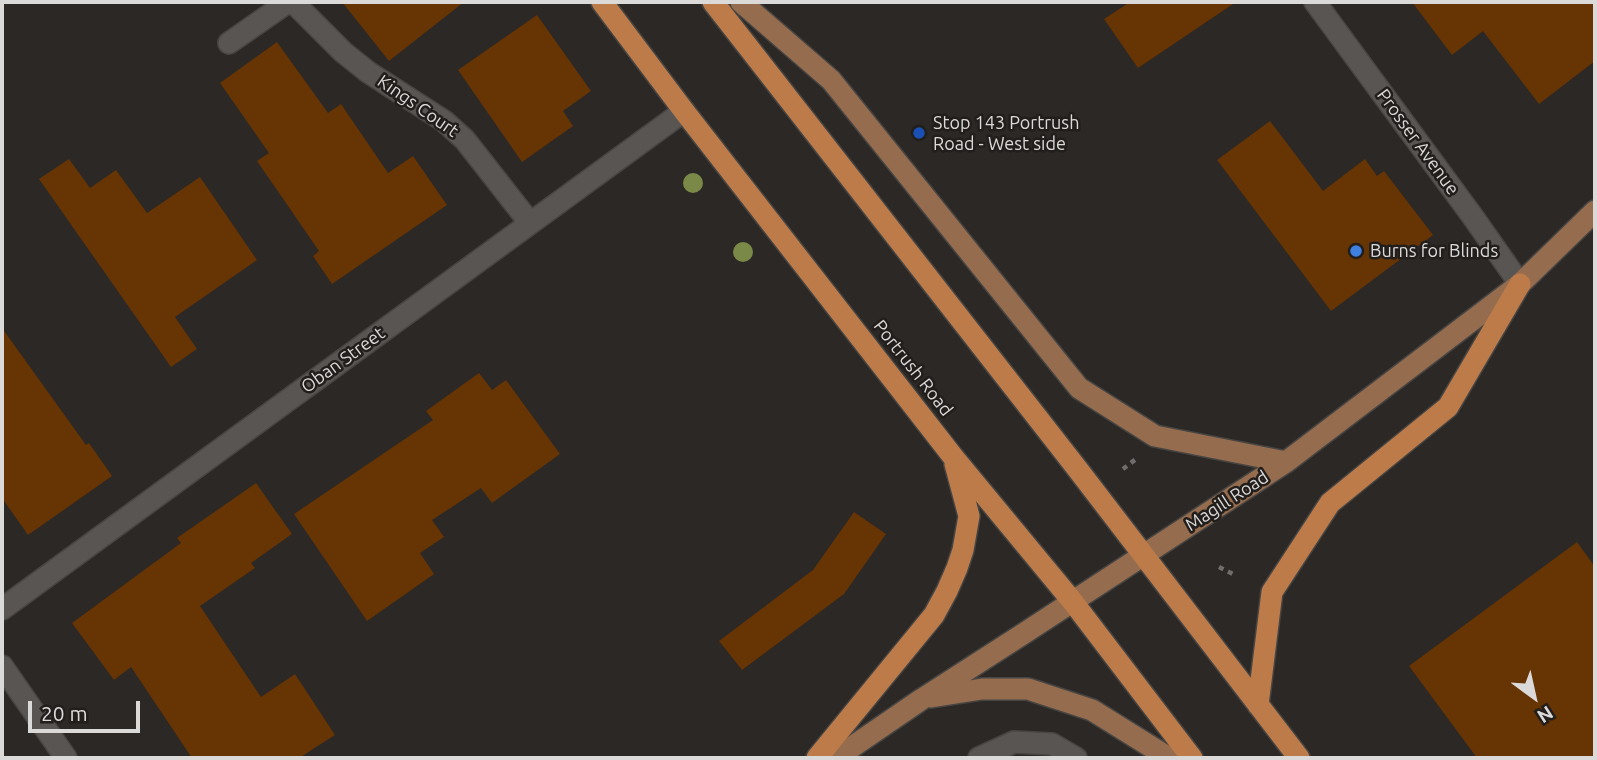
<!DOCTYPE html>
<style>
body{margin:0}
#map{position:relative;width:1597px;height:760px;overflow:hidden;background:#2b2825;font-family:Ubuntu,sans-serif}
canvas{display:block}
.frame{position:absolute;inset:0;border:4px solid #dcdad9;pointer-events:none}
.north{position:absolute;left:1499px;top:662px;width:70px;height:70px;-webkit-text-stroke:5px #211e1c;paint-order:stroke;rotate:147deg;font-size:19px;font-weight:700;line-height:28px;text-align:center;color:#dcdad9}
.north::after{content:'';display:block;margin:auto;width:24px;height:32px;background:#dcdad9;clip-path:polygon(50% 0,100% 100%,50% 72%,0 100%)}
.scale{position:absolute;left:28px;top:701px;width:112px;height:32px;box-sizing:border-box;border:4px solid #dcdad9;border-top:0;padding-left:9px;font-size:21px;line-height:24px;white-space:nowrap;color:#dcdad9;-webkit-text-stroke:5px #211e1c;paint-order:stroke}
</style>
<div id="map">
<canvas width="1597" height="760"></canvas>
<div class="frame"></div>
<div class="north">N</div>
<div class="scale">20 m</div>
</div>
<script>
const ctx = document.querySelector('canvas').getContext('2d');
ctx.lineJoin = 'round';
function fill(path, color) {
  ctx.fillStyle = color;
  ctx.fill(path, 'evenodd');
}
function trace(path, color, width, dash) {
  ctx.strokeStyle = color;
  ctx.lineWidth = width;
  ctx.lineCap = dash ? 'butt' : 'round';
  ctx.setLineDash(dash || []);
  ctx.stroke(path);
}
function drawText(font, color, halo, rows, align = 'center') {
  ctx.font = font + ' Ubuntu,sans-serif';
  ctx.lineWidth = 5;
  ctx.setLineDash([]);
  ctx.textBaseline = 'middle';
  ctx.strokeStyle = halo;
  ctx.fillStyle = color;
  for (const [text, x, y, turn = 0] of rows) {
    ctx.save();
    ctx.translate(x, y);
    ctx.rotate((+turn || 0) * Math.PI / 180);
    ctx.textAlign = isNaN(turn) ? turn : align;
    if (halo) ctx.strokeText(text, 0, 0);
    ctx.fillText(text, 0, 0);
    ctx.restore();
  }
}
fill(new Path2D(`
 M342 2H464L389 61Z
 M1130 2H1236L1138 68 1104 19Z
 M1412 2H1595V61L1539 104 1483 31 1452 55Z
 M537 15 591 91 563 111 573 126 522 162 458 70Z
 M277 42 328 113 341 104 388 173 413 156 447 205 332 284 313 256 319 251 257 161 269 153 220 83Z
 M1270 121 1323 191 1365 159 1377 176 1384 171 1433 235 1331 311 1217 160Z
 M69 159 90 188 116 170 147 213 200 177 257 260 175 317 197 349 171 367 39 179Z
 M2 328 86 445 89 443 112 476 28 535 2 498Z
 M479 373 492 390 506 380 560 454 492 503 481 488 432 520 444 537 420 553 434 574 367 621 294 514 433 420 426 411Z
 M256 483 292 534 251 563 255 568 200 606 261 697 295 674 335 735 299 758H192L131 667 114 680 72 623 181 543 177 538Z
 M854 512 886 534 844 594 742 670 719 641 813 570Z
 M1577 542 1595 567V758H1477L1409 666Z`), '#673404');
const minor = new Path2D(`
 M293 2 343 52 368 72 444 121 465 140 530 223
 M1315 2 1473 217 1520 284
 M229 43 288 2
 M2 609 684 111
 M2 666 66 758
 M979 758 1014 742 1052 744 1076 758`);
const major = new Path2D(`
 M741 2 831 80 1079 388 1155 436 1286 462
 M931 697 982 689H1028L1092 710 1169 758
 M836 758 922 699 1023 634 1286 462 1520 284 1595 211`);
const highway = new Path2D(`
 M602 2 684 111 954 458 1073 602 1192 758
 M713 2 1079 471 1299 758
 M1258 705 1272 592 1330 503 1448 407 1520 284
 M817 758 934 615 947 591 957 568 963 550 969 516 955 464`);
trace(minor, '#474543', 24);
trace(major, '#474543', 24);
trace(highway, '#474543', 24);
trace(new Path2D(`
 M1123 469 1136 459
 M1219 567 1233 574`), '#706e6c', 4.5, [5, 5]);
trace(minor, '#595553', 21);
trace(major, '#956c4d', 21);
trace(highway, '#bd7b49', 21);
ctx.fillStyle = '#7a8848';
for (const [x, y] of [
 [693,183],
 [743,252]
]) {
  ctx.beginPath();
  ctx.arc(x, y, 10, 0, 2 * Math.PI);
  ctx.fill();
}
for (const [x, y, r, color] of [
 [919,133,7,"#1a4fb4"],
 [1356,251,7,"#3f7fe0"]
]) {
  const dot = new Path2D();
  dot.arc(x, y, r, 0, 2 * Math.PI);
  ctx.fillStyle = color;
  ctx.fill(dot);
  trace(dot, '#211e1c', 2.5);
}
drawText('18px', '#dcdad9', '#211e1c', [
 ["Kings Court",418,106,35],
 ["Prosser Avenue",1418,142,54],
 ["Oban Street",343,360,-36],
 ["Portrush Road",913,368,52],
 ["Magill Road",1227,501,-33]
]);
drawText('18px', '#dcdad9', '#211e1c', [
 ["Stop 143 Portrush",933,123],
 ["Road - West side",933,144],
 ["Burns for Blinds",1370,251]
], 'left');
</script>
